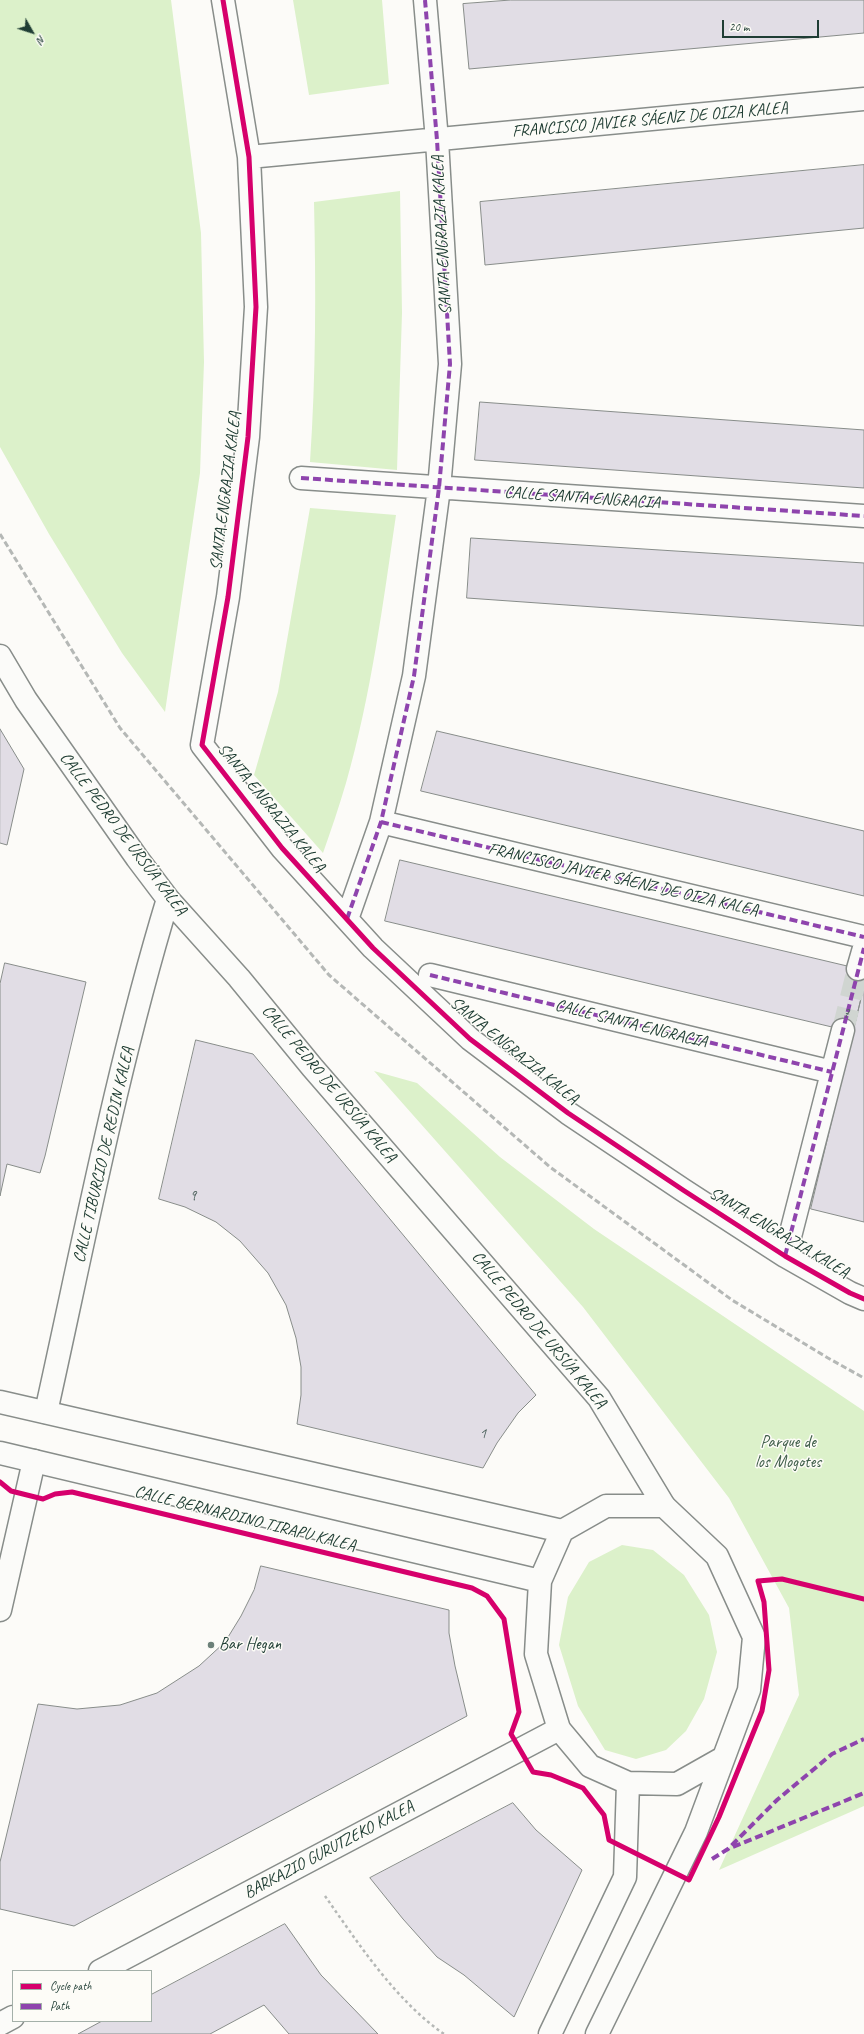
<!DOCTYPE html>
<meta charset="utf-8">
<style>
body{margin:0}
#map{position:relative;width:864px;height:2034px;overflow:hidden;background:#fcfbf8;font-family:Caveat,sans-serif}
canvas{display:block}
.legend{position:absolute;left:12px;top:1970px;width:140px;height:52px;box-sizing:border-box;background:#fdfcf7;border:1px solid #a4b0a9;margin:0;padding:5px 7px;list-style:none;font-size:12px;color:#1f3d34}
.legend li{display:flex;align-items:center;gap:8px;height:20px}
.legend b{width:20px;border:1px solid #a4b0a9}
.north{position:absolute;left:12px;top:12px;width:40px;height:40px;-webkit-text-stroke:3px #fdfcf7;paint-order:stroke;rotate:129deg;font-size:11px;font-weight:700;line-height:16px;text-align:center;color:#1f3d34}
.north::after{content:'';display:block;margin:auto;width:14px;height:18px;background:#1f3d34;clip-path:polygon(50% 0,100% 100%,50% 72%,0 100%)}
.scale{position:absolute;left:722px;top:20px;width:97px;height:18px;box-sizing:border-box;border:2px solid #1f3d34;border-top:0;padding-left:5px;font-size:12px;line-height:14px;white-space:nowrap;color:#1f3d34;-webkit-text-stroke:3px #fdfcf7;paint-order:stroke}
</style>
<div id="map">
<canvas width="864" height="2034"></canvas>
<ul class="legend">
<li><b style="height:5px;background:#d6006c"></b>Cycle path</li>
<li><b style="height:5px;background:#8e44ad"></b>Path</li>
</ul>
<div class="north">N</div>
<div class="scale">20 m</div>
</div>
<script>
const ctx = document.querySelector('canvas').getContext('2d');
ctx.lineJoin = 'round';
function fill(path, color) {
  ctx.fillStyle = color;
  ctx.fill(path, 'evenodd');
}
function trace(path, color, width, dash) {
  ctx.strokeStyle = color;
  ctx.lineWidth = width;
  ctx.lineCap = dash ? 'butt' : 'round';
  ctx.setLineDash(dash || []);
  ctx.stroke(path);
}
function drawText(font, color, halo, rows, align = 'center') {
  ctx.font = font + ' Caveat,sans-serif';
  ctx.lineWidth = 3;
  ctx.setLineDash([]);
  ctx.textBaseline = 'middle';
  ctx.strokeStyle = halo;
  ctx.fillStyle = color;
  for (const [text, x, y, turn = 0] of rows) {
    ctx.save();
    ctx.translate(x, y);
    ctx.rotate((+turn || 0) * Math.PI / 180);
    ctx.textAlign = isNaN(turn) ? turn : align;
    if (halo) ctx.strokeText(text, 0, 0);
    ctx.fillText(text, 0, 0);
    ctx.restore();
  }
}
fill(new Path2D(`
 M0 0H171L201 233 204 362 200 473 165 712 122 653 49 534 0 447Z
 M293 0H382L389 84 309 95Z
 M400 191 402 313 397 470 310 462C316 375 316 289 314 202Z
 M310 508 396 515C383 604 371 696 346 783 339 807 331 830 323 853L254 775 278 692Z
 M374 1071 417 1083 500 1157 594 1229 864 1411V1806L719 1870 799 1695 789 1608 729 1498 583 1307Z
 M622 1545 653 1550 684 1575 709 1615 717 1652 704 1699 686 1731 666 1750 636 1759 605 1750 578 1706 559 1645 568 1597 589 1562Z`), '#dcf1ca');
const building = new Path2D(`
 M511 0H864V33L469 69 463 4Z
 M864 165V228L485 265 480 202Z
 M480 402 864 430V488L475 460Z
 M471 538 864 563V626L467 598Z
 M0 729 24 769 7 845 0 843Z
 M437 731 864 831V896L421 791Z
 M400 860 864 970V986L853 1032 385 921Z
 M5 963 86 982 45 1156 40 1173 7 1164 0 1196V984Z
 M864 986V1222L811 1209Z
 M196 1040 253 1054 536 1395 518 1413 497 1443 483 1468 297 1424 301 1395V1367L296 1338 286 1305 268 1273 240 1241 216 1222 185 1207 159 1199Z
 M261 1566 449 1610V1633L455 1666 467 1716 74 1926 0 1909V1862L38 1704 77 1709 120 1705 157 1693 199 1666 225 1642 241 1616 254 1590Z
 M513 1803 536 1830 582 1870 514 2017 464 1975 437 1957 403 1919 370 1878Z
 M285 1924 321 1975 378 2034H289L264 2005 210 2034H78L102 2021H151V1995Z`);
fill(building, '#e1dde5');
trace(building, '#888d8a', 1);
trace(new Path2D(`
 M843 1030 858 969`), '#d0d5d1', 22, [22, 11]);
const street = new Path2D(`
 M223 0 249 157 256 307 248 437 228 597 202 745 282 848 373 948 470 1039 568 1113 683 1190 785 1256 850 1293 864 1299
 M249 157 864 99
 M301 478 864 516
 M0 656 26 700 137 858 168 899 239 978 312 1067 599 1398 664 1506
 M381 822 864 937
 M347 919 381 822 414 676 439 488 450 364 437 140 425 0
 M858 969 864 948
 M430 975 832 1072
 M785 1256 843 1030
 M46 1412C84 1241 117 1067 168 899
 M0 1610 34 1461
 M100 1971 559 1729
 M0 2024 13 2017`);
const secondary = new Path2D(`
 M0 1402 562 1531
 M0 1453 540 1581
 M550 2034 625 1877 628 1783
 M597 2034 696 1832 749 1690 754 1637 717 1556 664 1506H606L562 1531 540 1581 536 1654 559 1729 590 1766 628 1783 677 1784 723 1758`);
trace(street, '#888d8a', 25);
trace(secondary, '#888d8a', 25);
trace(new Path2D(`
 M325 1896C358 1943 396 2001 444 2034`), '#b5b8b6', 2.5, [3, 3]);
trace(street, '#fbfbf9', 22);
trace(secondary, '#fbfbf9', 22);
trace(new Path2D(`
 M0 534 120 728 329 975 550 1167 732 1300 828 1358 864 1378`), '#b5b8b6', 3, [6, 3]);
trace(new Path2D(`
 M301 478 864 516
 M381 822 864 937
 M347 919 381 822 414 676 439 488 450 364 437 140 425 0
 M430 975 832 1072
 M785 1256 864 948
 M733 1847 864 1793
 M712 1859 728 1849 777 1800 832 1754 864 1739`), '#8e44ad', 4, [8, 4]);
trace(new Path2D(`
 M223 0 249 157 256 307 248 437 228 597 202 745 282 848 373 948 470 1039 568 1113 683 1190 785 1256 850 1293 864 1299
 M0 1482 11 1491 43 1499 55 1494 72 1492 472 1588 487 1596 504 1619 519 1712 511 1734 533 1772 551 1775 583 1788 604 1815 609 1840 689 1880 719 1817 762 1711 769 1670 764 1602 758 1581 782 1579 864 1599`), '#d6006c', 5);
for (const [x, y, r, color] of [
 [211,1645,4,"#6c8079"]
]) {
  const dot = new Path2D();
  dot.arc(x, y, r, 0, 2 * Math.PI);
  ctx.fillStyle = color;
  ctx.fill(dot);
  trace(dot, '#fdfcf7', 1.5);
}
drawText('15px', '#506560', null, [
 ["7",846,1014],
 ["9",193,1196],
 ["1",483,1434]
]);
drawText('17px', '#1f3d34', '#fdfcf7', [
 ["FRANCISCO JAVIER SÁENZ DE OIZA KALEA",650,120,-5],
 ["SANTA ENGRAZIA KALEA",442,235,-93],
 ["SANTA ENGRAZIA KALEA",226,491,-83],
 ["CALLE SANTA ENGRACIA",582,498,4],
 ["SANTA ENGRAZIA KALEA",271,808,51],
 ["CALLE PEDRO DE URSÚA KALEA",123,834,53],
 ["FRANCISCO JAVIER SÁENZ DE OIZA KALEA",623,880,13],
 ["CALLE SANTA ENGRACIA",631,1024,14],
 ["SANTA ENGRAZIA KALEA",514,1051,39],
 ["CALLE PEDRO DE URSÚA KALEA",329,1084,50],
 ["CALLE TIBURCIO DE REDIN KALEA",104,1155,-77],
 ["SANTA ENGRAZIA KALEA",779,1233,31],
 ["CALLE PEDRO DE URSÚA KALEA",539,1330,50],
 ["CALLE BERNARDINO TIRAPU KALEA",245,1519,14],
 ["BARKAZIO GURUTZEKO KALEA",329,1850,-28]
]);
drawText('17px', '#405f4a', '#fdfcf7', [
 ["Parque de",788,1443],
 ["los Mogotes",788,1463]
]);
drawText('17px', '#1f3d34', '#fdfcf7', [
 ["Bar Hegan",219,1645]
], 'left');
</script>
